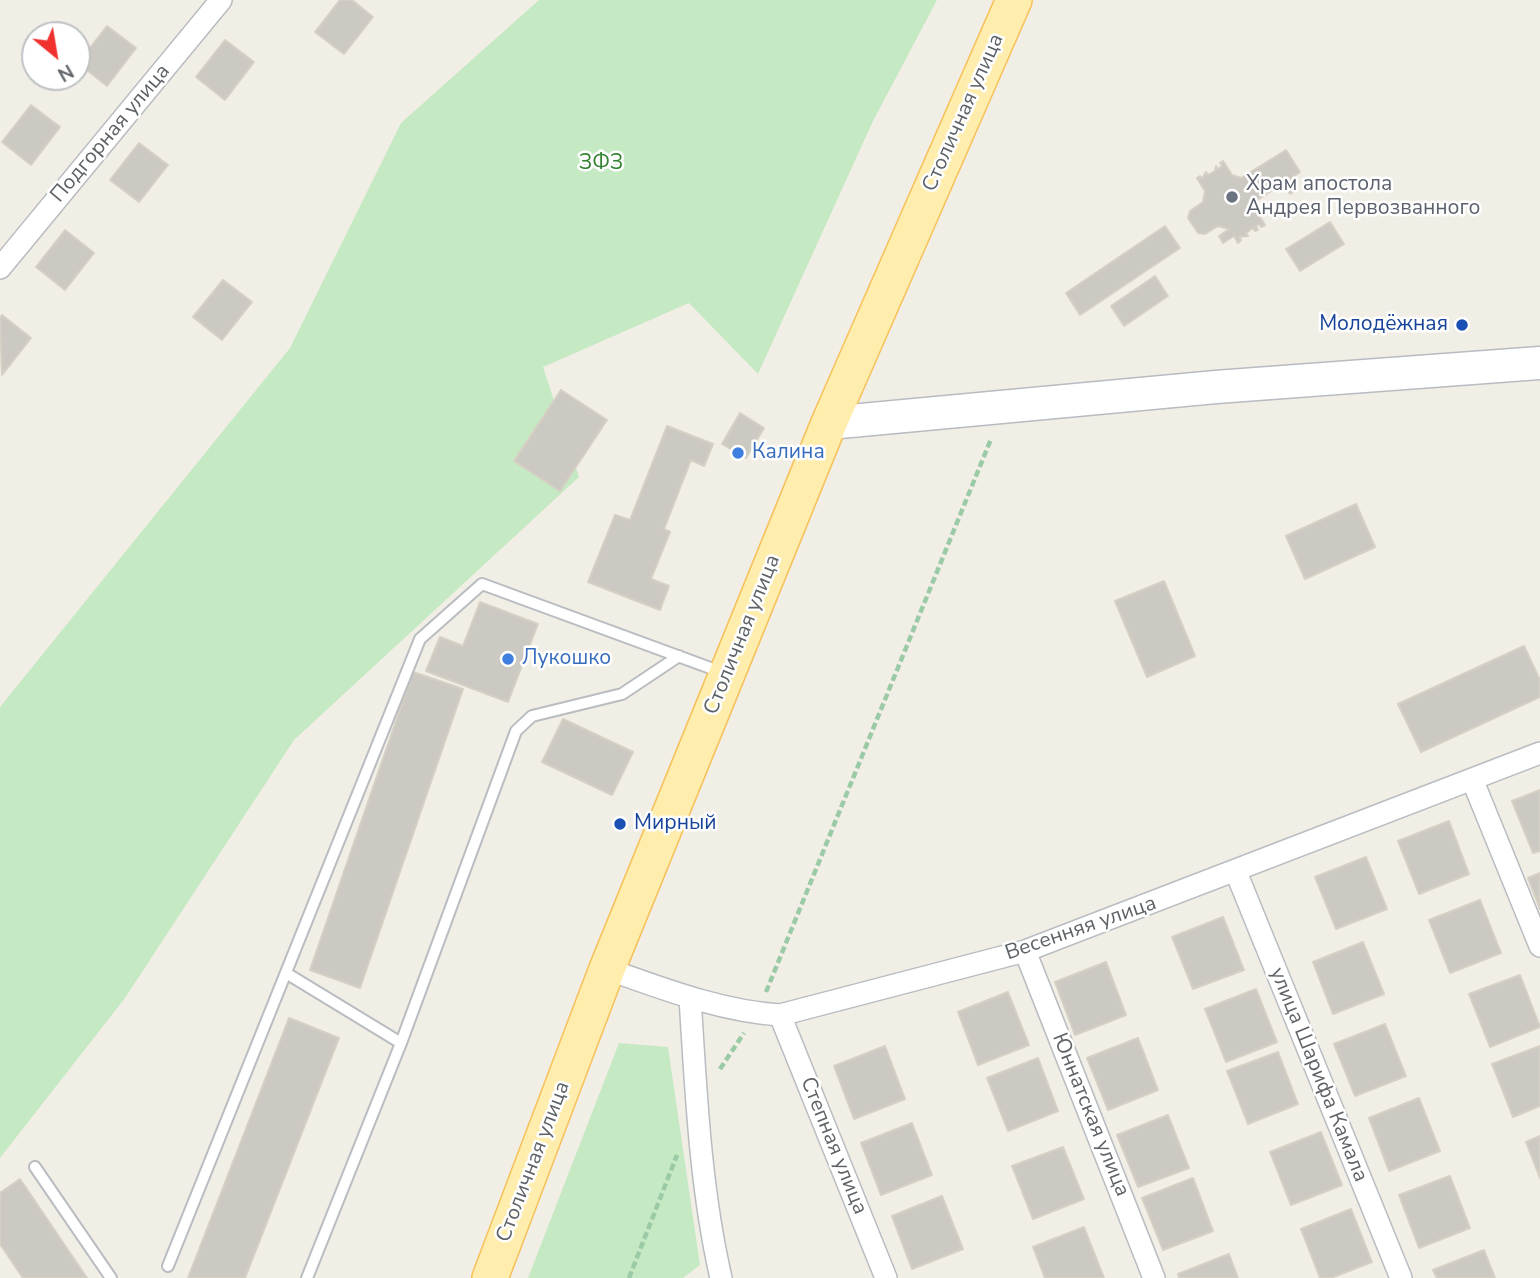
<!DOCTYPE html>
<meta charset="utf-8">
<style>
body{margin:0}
#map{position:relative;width:1540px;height:1278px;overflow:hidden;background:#f1eee6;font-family:"Nunito Sans",sans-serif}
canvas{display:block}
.north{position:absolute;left:21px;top:21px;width:70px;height:70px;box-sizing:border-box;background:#fff;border:2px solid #bfc1c2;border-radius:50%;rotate:150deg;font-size:19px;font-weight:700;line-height:28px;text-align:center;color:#5e6367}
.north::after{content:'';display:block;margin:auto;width:24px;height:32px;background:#f0312d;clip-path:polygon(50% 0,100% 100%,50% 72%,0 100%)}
</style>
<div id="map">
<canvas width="1540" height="1278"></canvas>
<div class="north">N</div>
</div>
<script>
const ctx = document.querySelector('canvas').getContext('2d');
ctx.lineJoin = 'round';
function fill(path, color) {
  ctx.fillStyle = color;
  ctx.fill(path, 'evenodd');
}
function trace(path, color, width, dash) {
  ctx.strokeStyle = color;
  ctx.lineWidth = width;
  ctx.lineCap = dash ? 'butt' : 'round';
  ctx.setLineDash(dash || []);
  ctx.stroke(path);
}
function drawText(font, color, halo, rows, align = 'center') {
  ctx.font = font + ' "Nunito Sans",sans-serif';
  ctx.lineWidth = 5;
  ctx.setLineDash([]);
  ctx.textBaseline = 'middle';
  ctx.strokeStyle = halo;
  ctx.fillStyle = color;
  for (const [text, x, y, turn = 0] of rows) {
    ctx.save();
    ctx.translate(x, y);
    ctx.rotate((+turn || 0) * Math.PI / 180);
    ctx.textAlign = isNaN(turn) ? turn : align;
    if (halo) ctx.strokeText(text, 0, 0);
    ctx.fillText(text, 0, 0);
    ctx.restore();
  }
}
fill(new Path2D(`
 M539 0H937L873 121 758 374 689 303 543 367 579 477 294 740 125 998 0 1158V707L290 348 401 123Z
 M619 1043 668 1047 700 1265 683 1278H528Z`), '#c5e9c2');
const building = new Path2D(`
 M340 0H352L373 17 344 54 315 32Z
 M107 26 136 48 107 86 78 63Z
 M225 40 254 62 225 100 196 77Z
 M31 105 60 127 31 165 2 142Z
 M139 143 168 165 139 202 110 180Z
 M1286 150 1300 172 1290 179 1296 190 1290 194 1283 183 1256 201V211L1265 225 1261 227 1259 224 1256 226 1258 230 1255 231 1253 228 1246 233 1248 236 1239 237 1241 240 1238 243 1234 236 1223 243 1219 236 1229 229 1218 226 1205 234 1198 233 1188 218 1190 211 1203 202 1205 191 1197 178 1200 176 1202 179 1206 172 1208 175 1215 171 1216 166 1218 169 1222 166 1220 163 1223 161 1232 175 1241 178Z
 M1330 222 1344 244 1300 271 1286 249Z
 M1165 226 1180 248 1080 315 1066 293Z
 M65 230 94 253 65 290 36 267Z
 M1155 276 1168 296 1124 326 1111 306Z
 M223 280 252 302 222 340 193 317Z
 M2 315 31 338 2 375 0 318Z
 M561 390 607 420 560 491 514 461Z
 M740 413 764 428 746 458 722 444Z
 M667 426 713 444 704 466 691 460 664 529 670 532 651 579 669 586 660 610 588 582 615 515 630 520Z
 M1356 504 1375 547 1305 579 1286 536Z
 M1164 581 1195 656 1147 677 1115 601Z
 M480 602 538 624 508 702 426 671 440 637 463 646Z
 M1524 646 1540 680V697L1421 752 1398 704Z
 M413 672 463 689 360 988 310 970Z
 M563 719 633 752 612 795 542 762Z
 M1540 790V851L1533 853 1512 801Z
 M1449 821 1469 874 1419 894 1398 841Z
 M1366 857 1387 909 1336 929 1315 877Z
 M1540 873V909L1528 878Z
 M1480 900 1501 953 1450 973 1429 920Z
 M1223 917 1244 970 1193 989 1172 937Z
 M1363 942 1384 994 1333 1014 1313 962Z
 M1106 962 1126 1015 1075 1035 1055 982Z
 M1520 975 1540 1027 1490 1047 1469 994Z
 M1256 989 1277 1042 1226 1062 1205 1009Z
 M1008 992 1029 1045 978 1065 958 1012Z
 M289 1018 339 1038 245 1278H188Z
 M1385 1024 1406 1076 1355 1096 1334 1044Z
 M1138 1038 1158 1090 1108 1110 1087 1058Z
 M885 1046 905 1099 854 1119 834 1066Z
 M1540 1046V1106L1513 1117 1492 1064Z
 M1278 1052 1298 1104 1248 1124 1227 1071Z
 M1038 1058 1058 1111 1008 1131 987 1078Z
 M1419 1098 1440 1151 1389 1171 1369 1118Z
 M1168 1115 1189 1168 1138 1187 1117 1135Z
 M912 1123 932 1175 881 1195 861 1143Z
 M1321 1132 1342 1185 1291 1205 1270 1152Z
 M1540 1136V1178L1526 1142Z
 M1063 1147 1084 1199 1033 1219 1012 1166Z
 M1450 1176 1470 1228 1419 1248 1399 1195Z
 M1193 1178 1213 1231 1163 1250 1142 1198Z
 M20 1179 87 1278H23L0 1244V1193Z
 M942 1196 963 1249 912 1269 892 1216Z
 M1351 1209 1372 1262 1331 1278H1320L1301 1229Z
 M1084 1227 1104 1278H1045L1033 1247Z
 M1484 1250 1495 1278H1437L1433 1270Z
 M1229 1254 1238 1278H1179L1178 1274Z`);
fill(building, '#ccc9c3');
trace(building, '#d6cfc4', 2);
const service = new Path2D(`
 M286 973 401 1043
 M35 1167 111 1278
 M168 1266 420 639 482 584 724 673
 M307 1278 401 1043 516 731 532 716 622 694 679 656`);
const minor = new Path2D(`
 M0 268 221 0
 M1472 779 1540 946
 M1236 872 1401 1278
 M1025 951 1154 1278
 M607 969C664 989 720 1011 780 1015L1025 951 1540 753
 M690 998C696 1091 700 1187 721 1278
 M780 1015 886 1278`);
const secondary = new Path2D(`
 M829 423 1216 387 1540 363`);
const primary = new Path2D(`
 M490 1278 607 969 829 423 1014 0`);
trace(service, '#b9bcc0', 14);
trace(minor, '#b9bcc0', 24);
trace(secondary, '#b8bbc0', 35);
trace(primary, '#f7c159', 38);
trace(new Path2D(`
 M766 992 991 439
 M720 1069 744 1033
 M629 1278 677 1155`), '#9bcaa6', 4.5, [7, 3.5]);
trace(service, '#fff', 10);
trace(minor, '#fff', 21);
trace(secondary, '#fff', 32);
trace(primary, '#ffedad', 35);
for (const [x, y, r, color] of [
 [1232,197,7,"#6b7280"],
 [1462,325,7,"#1a4fb4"],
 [738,453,7,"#3f7fe0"],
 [508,659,7,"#3f7fe0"],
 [620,824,7,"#1a4fb4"]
]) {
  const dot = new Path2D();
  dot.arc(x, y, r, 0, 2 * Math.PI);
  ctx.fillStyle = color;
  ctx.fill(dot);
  trace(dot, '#fff', 2.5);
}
drawText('21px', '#5e6367', '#fff', [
 ["Столичная улица",964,113,-66],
 ["Подгорная улица",111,134,-50],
 ["Столичная улица",743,635,-68],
 ["Весенняя улица",1081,929,-19],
 ["улица Шарифа Камала",1318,1075,68],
 ["Юннатская улица",1090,1115,68],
 ["Степная улица",833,1146,68],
 ["Столичная улица",534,1162,-69]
]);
drawText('21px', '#328231', '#fff', [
 ["ЗФЗ",601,164]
]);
drawText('21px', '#5b616d', '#fff', [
 ["Храм апостола",1246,185],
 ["Андрея Первозванного",1246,209]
], 'left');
drawText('21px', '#164399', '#fff', [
 ["Молодёжная",1448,325],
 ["Мирный",634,824,"left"]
], 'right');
drawText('21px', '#366cbe', '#fff', [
 ["Калина",752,453],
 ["Лукошко",522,659]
], 'left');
</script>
